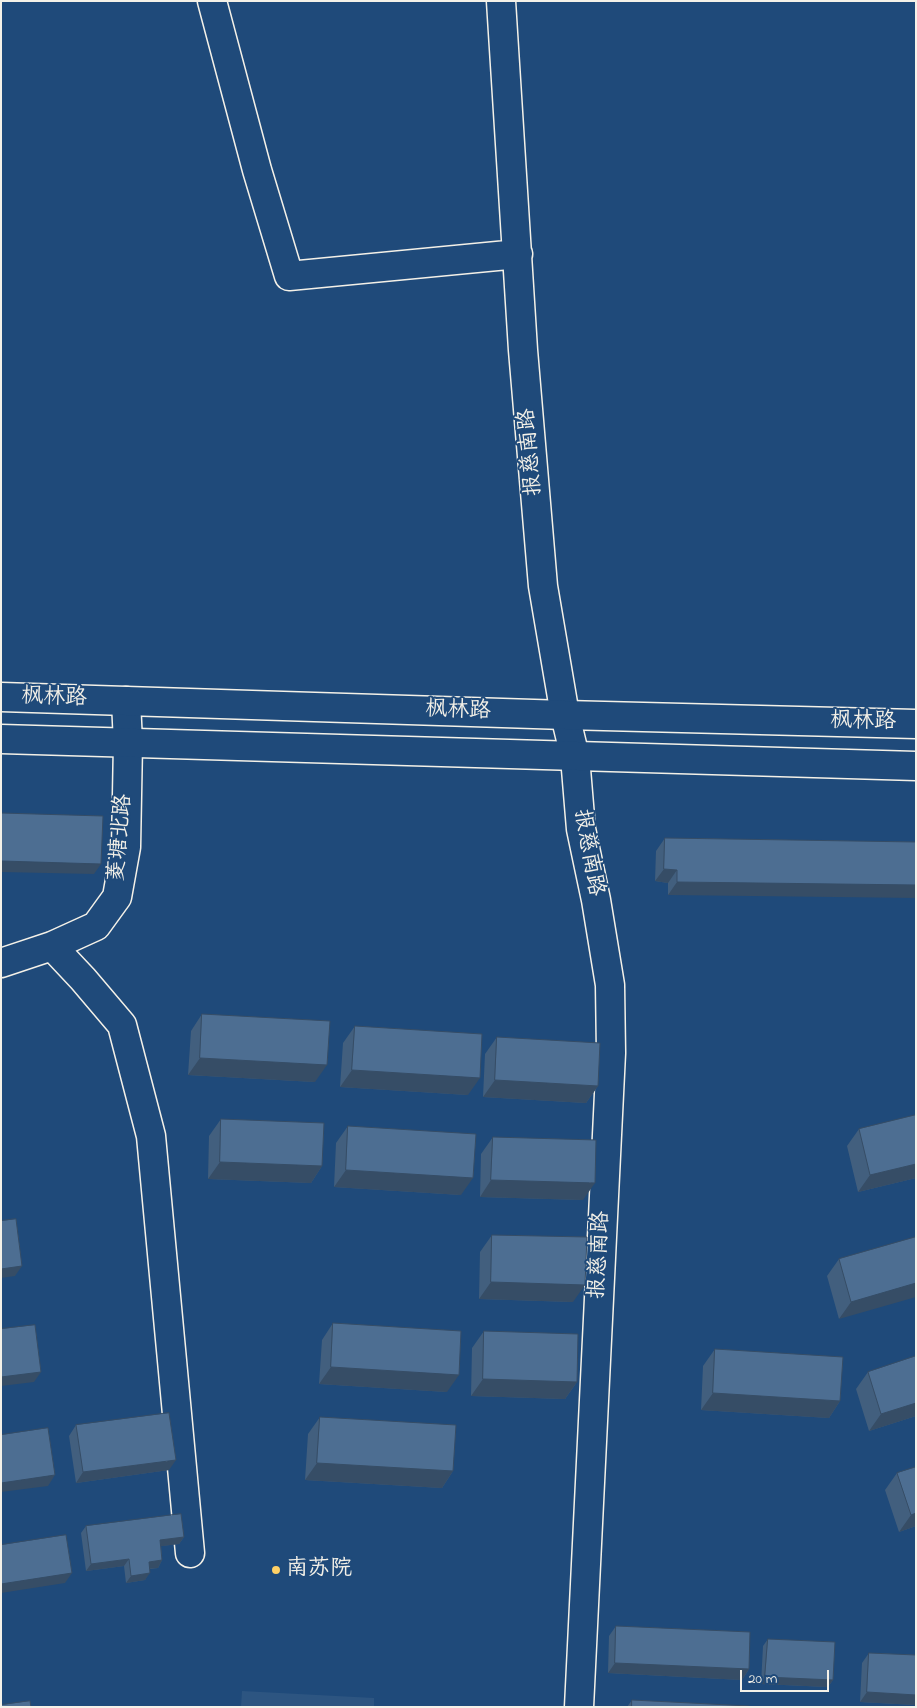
<!DOCTYPE html>
<meta charset="utf-8">
<style>
body{margin:0}
#map{position:relative;width:917px;height:1708px;overflow:hidden;background:#1f4a7a;font-family:"Indie Flower",sans-serif}
canvas{display:block}
.frame{position:absolute;inset:0;border:2px solid #f4f1e8;pointer-events:none}
.scale{position:absolute;left:740px;top:1670px;width:89px;height:22px;box-sizing:border-box;border:2px solid #f4f1e8;border-top:0;padding-left:6px;font-size:15px;line-height:18px;white-space:nowrap;color:#f4f1e8;-webkit-text-stroke:4px #1f4a7a;paint-order:stroke}
</style>
<div id="map">
<canvas width="917" height="1708"></canvas>
<div class="frame"></div>
<div class="scale">20 m</div>
</div>
<script>
const ctx = document.querySelector('canvas').getContext('2d');
ctx.lineJoin = 'round';
function fill(path, color) {
  ctx.fillStyle = color;
  ctx.fill(path, 'evenodd');
}
function trace(path, color, width, dash) {
  ctx.strokeStyle = color;
  ctx.lineWidth = width;
  ctx.lineCap = dash ? 'butt' : 'round';
  ctx.setLineDash(dash || []);
  ctx.stroke(path);
}
function drawText(font, color, halo, rows, align = 'center') {
  ctx.font = font + ' "Indie Flower","LXGW WenKai TC",sans-serif';
  ctx.lineWidth = 4;
  ctx.setLineDash([]);
  ctx.textBaseline = 'middle';
  ctx.strokeStyle = halo;
  ctx.fillStyle = color;
  for (const [text, x, y, turn = 0] of rows) {
    ctx.save();
    ctx.translate(x, y);
    ctx.rotate((+turn || 0) * Math.PI / 180);
    ctx.textAlign = isNaN(turn) ? turn : align;
    if (halo) ctx.strokeText(text, 0, 0);
    ctx.fillText(text, 0, 0);
    ctx.restore();
  }
}
fill(new Path2D(`
 M242 1691 374 1698V1707H241Z`), '#2d5581');
const minor = new Path2D(`
 M212 1 257 170 289 276 518 254
 M501 1 523 350 543 586 565 715 575 757 581 829 596 900 610 985 611 1053 579 1707
 M52 946 83 979 122 1025 151 1136 190 1553
 M1 963 52 946 96 926 117 897 126 847 128 743 126 701`);
const major = new Path2D(`
 M1 697 565 715 916 724
 M1 739 916 766`);
trace(minor, '#f4f1e8', 31);
trace(major, '#f4f1e8', 31);
trace(minor, '#1f4a7a', 28);
trace(major, '#1f4a7a', 28);
fill(new Path2D(`
 M665 838 916 842 668 895V883L655 881 656 851Z
 M202 1014 315 1082 188 1075 191 1031Z
 M355 1026 468 1095 340 1087 343 1043Z
 M497 1037 598 1086 586 1103 483 1097 485 1054Z
 M916 1115V1178L858 1192 847 1146 859 1129Z
 M221 1119 322 1166 311 1183 208 1179 209 1136Z
 M348 1126 461 1195 334 1187 336 1143Z
 M493 1137 583 1200 480 1197 481 1154Z
 M492 1235 573 1302 479 1299 480 1252Z
 M916 1237 839 1319 827 1276 839 1259Z
 M333 1323 447 1392 319 1384 322 1340Z
 M484 1331 577 1382 565 1399 471 1396 472 1348Z
 M715 1349 840 1401 829 1418 701 1410 703 1366Z
 M868 1372 916 1416 869 1431 856 1389Z
 M320 1417 453 1471 442 1488 305 1480 308 1434Z
 M76 1425 169 1470 76 1483 69 1436Z
 M897 1473 916 1526 899 1532 885 1490Z
 M86 1526 184 1537 179 1544 161 1546 162 1560 158 1568 150 1569 145 1580 126 1583 124 1566 86 1571 81 1533Z
 M616 1626 749 1669 742 1680 608 1673 609 1636Z
 M768 1639 833 1680 828 1687 761 1684 763 1646Z
 M869 1653 916 1655V1705L860 1702 862 1663Z
 M632 1700 749 1707H627Z`), '#425f7e');
fill(new Path2D(`
 M1 861 101 864 94 874 1 872Z
 M664 869 677 870 668 883 655 881Z
 M677 882 916 885V898L668 895Z
 M200 1058 327 1065 315 1082 188 1075Z
 M352 1070 480 1078 468 1095 340 1087Z
 M495 1080 598 1086 586 1103 483 1097Z
 M220 1162 322 1166 311 1183 208 1179Z
 M916 1164V1178L858 1192 870 1175Z
 M346 1170 473 1178 461 1195 334 1187Z
 M491 1180 595 1183 583 1200 480 1197Z
 M22 1266 15 1276 1 1278V1269Z
 M491 1282 585 1285 573 1302 479 1299Z
 M916 1283V1297L839 1319 851 1302Z
 M331 1367 459 1375 447 1392 319 1384Z
 M41 1372 34 1382 1 1386V1377Z
 M483 1379 577 1382 565 1399 471 1396Z
 M713 1393 840 1401 829 1418 701 1410Z
 M916 1403V1416L869 1431 881 1414Z
 M176 1460 169 1470 76 1483 83 1472Z
 M317 1463 453 1471 442 1488 305 1480Z
 M55 1475 48 1486 1 1492V1483Z
 M916 1513V1526L899 1532 911 1515Z
 M184 1537 179 1544 155 1547 160 1540Z
 M129 1559 124 1566 86 1571 91 1564Z
 M162 1560 158 1568 144 1569 149 1562Z
 M72 1573 65 1583 1 1593V1584Z
 M150 1573 145 1580 126 1583 131 1576Z
 M615 1663 749 1669 742 1680 608 1673Z
 M765 1677 833 1680 828 1687 761 1684Z
 M867 1692 916 1695V1705L860 1702Z`), '#364d66');
const building = new Path2D(`
 M1 813 103 816 101 864 1 861Z
 M665 838 916 842V885L677 882V870L664 869Z
 M202 1014 330 1021 327 1065 200 1058Z
 M355 1026 482 1034 480 1078 352 1070Z
 M497 1037 600 1043 598 1086 495 1080Z
 M916 1115V1164L870 1175 859 1129Z
 M221 1119 324 1123 322 1166 220 1162Z
 M348 1126 476 1134 473 1178 346 1170Z
 M493 1137 596 1140 595 1183 491 1180Z
 M16 1219 22 1266 1 1269V1221Z
 M492 1235 587 1237 585 1285 491 1282Z
 M916 1237V1283L851 1302 839 1259Z
 M333 1323 461 1331 459 1375 331 1367Z
 M35 1325 41 1372 1 1377V1329Z
 M484 1331 578 1334 577 1382 483 1379Z
 M715 1349 843 1357 840 1401 713 1393Z
 M916 1356V1403L881 1414 868 1372Z
 M169 1413 176 1460 83 1472 76 1425Z
 M320 1417 456 1425 453 1471 317 1463Z
 M48 1428 55 1475 1 1483V1435Z
 M916 1467V1513L911 1515 897 1473Z
 M181 1514 184 1537 160 1540 162 1560 149 1562 150 1573 131 1576 129 1559 91 1564 86 1526Z
 M66 1535 72 1573 1 1584V1545Z
 M616 1626 750 1632 749 1669 615 1663Z
 M768 1639 835 1642 833 1680 765 1677Z
 M869 1653 916 1655V1695L867 1692Z
 M632 1700 749 1706V1707H632Z
 M30 1701 31 1707H1V1705Z`);
fill(building, '#4d6e92');
trace(building, '#364d66', 1);
for (const [x, y, r, color] of [
 [276,1570,5,"#ffd166"]
]) {
  const dot = new Path2D();
  dot.arc(x, y, r, 0, 2 * Math.PI);
  ctx.fillStyle = color;
  ctx.fill(dot);
  trace(dot, '#1f4a7a', 2);
}
drawText('22px', '#f4f1e8', '#1f4a7a', [
 ["报慈南路",532,452,-95],
 ["枫林路",54,699,2],
 ["枫林路",458,712,2],
 ["枫林路",863,723,1],
 ["菱塘北路",122,838,-85],
 ["报慈南路",587,853,80],
 ["报慈南路",601,1255,-87]
]);
drawText('22px', '#f4f1e8', '#1f4a7a', [
 ["南苏院",286,1570]
], 'left');
</script>
